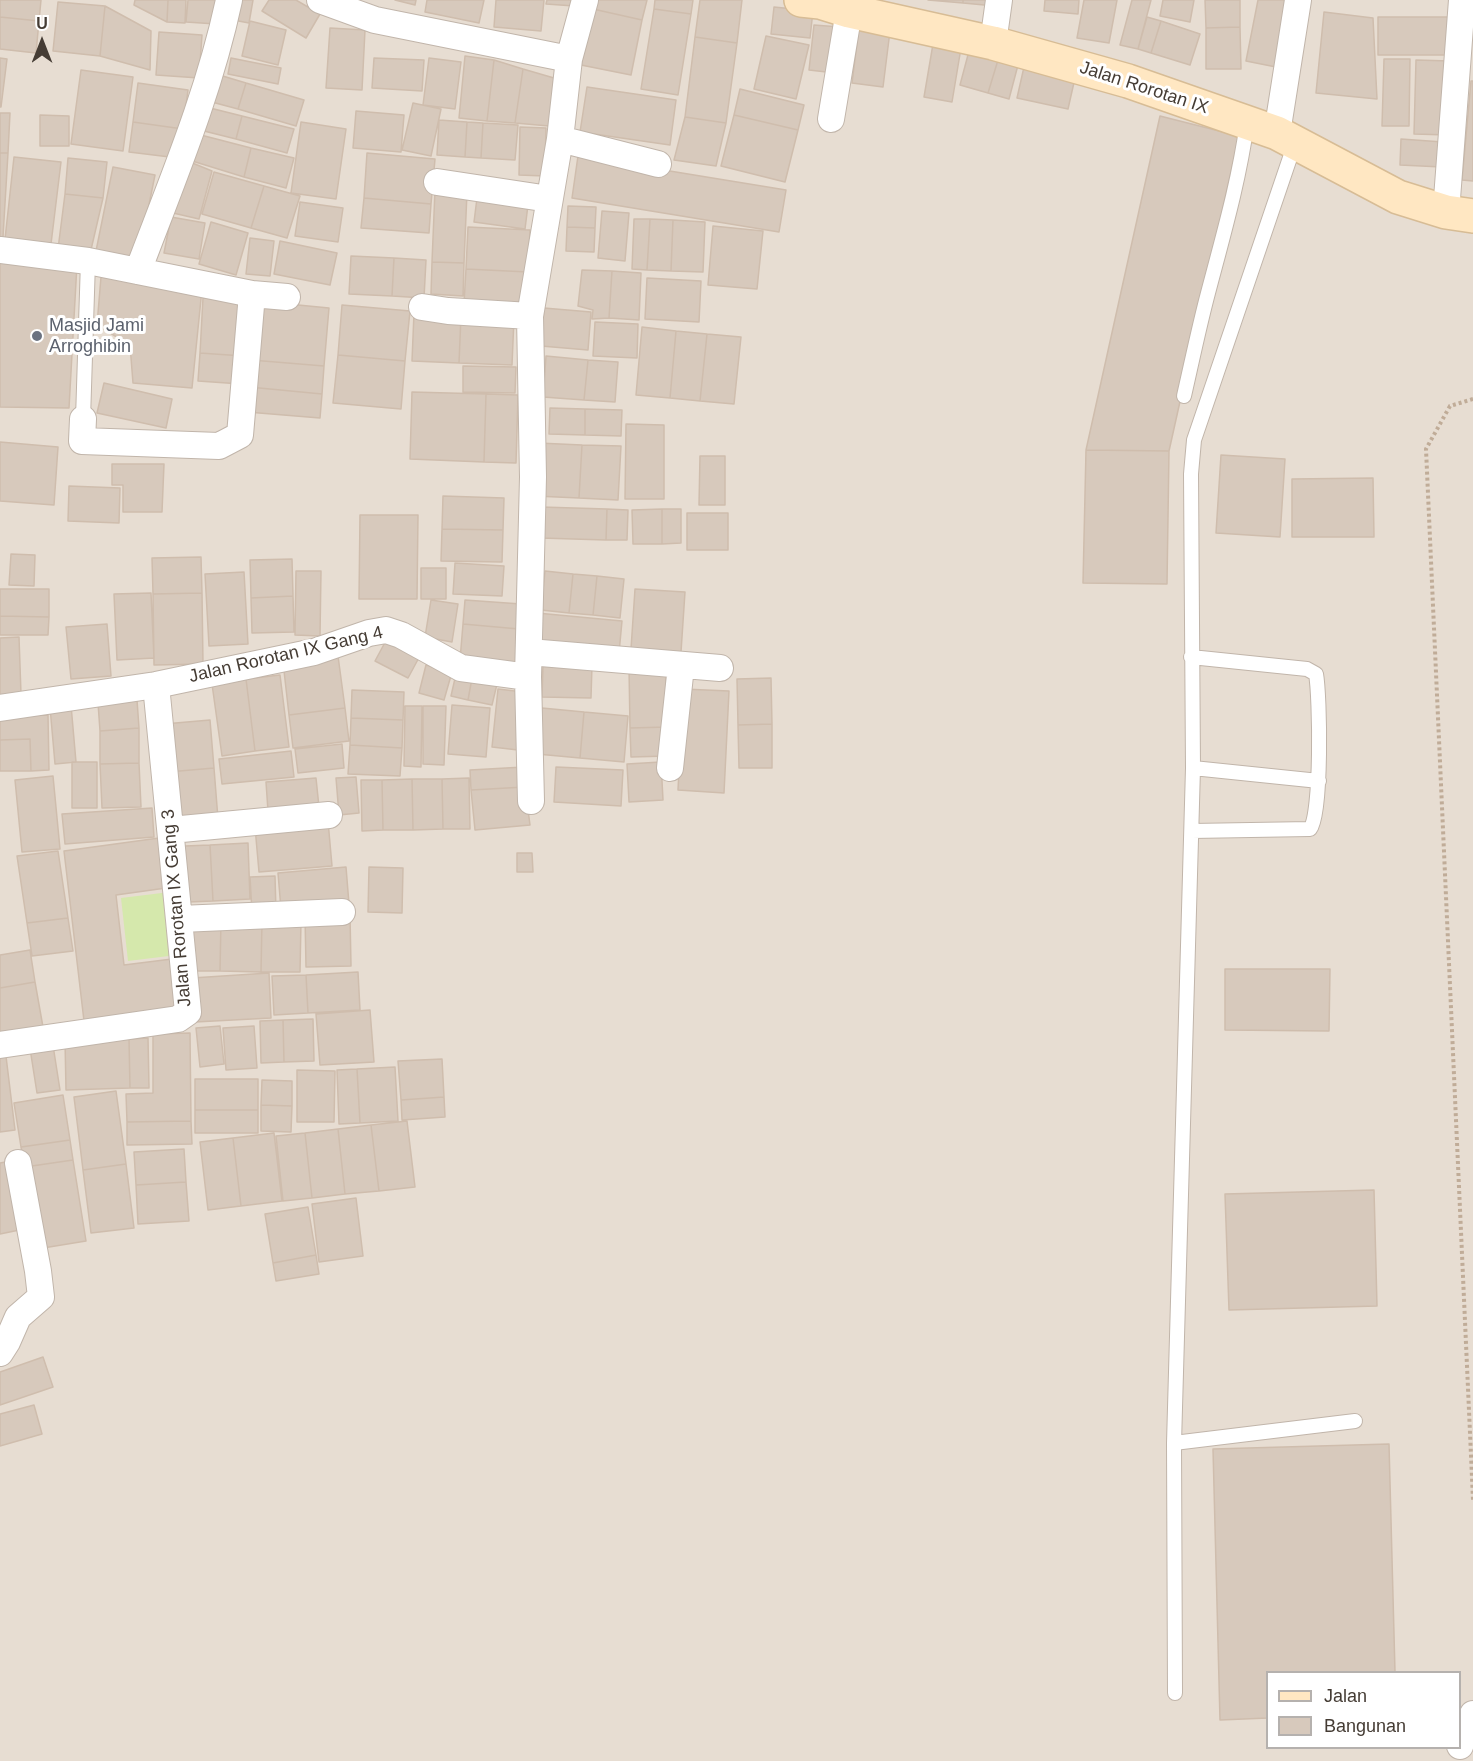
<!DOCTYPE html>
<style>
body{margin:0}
#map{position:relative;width:1473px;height:1761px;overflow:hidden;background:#f2ece4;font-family:Helvetica,sans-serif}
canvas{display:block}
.legend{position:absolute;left:1266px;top:1671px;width:195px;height:78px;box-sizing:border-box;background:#fff;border:2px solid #b5b1ae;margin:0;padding:8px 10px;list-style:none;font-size:18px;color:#453c34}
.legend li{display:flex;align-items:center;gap:12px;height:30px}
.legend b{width:30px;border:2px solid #b5b1ae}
.north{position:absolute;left:12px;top:12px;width:60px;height:60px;-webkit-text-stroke:4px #fff;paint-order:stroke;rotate:0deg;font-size:16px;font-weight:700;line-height:24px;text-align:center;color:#453c34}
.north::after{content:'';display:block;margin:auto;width:21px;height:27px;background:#453c34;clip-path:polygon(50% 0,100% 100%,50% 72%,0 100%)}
</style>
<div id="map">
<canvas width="1473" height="1761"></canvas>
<ul class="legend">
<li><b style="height:8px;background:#ffe7c2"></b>Jalan</li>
<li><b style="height:16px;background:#d7c9bc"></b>Bangunan</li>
</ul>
<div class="north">U</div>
</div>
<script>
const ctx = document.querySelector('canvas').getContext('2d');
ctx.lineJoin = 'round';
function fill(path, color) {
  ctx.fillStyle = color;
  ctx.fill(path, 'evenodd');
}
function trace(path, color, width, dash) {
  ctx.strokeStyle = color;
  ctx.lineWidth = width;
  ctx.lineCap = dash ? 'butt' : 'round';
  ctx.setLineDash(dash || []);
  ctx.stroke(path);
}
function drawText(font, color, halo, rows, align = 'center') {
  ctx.font = font + ' Helvetica,sans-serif';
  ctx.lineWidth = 6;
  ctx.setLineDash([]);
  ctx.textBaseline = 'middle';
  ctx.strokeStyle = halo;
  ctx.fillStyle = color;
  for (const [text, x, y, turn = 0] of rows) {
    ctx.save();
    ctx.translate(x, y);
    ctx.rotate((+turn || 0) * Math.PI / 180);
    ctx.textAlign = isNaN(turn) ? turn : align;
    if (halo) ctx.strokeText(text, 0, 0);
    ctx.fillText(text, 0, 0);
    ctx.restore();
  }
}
fill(new Path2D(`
 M0 0H1473V1761H0ZM1268 1672H1460V1748H1268Z`), '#e7ddd2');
fill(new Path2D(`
 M170 892 177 955 128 961 121 898Z`), '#d5e8ac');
const building = new Path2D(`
 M0 0H41L39 21 0 17Z
 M135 0H168L167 22 134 5Z
 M168 0H186L185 23 167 22Z
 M188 0H218L216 24 186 22Z
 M232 0H253L249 23 228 19Z
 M269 0H296L320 14 306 38 262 11Z
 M395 0H416L415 5Z
 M427 0H484L479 23 425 12Z
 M496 0H544L541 31 494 27Z
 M547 0H574V6L546 4Z
 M595 0H647L642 20 593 9Z
 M655 0H693L691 14 654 9Z
 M700 0H742L737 43 695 37Z
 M928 0H963V3Z
 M963 0H996L995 6 963 3Z
 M1045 0H1079L1078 14 1044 11Z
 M1084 0H1117L1109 43 1077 38Z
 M1132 0H1151L1138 49 1120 45Z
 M1163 0H1194L1190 22 1160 16Z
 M1205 0H1240V27L1206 28Z
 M1258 0H1293L1281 68 1246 61Z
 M58 2 105 6 100 56 53 51Z
 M105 6 151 31 150 70 100 56Z
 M774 7 813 11 810 38 771 34Z
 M593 9 642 20 631 75 581 65Z
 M654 9 691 14 678 95 641 89Z
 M1324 12 1373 18 1377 99 1316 93Z
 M0 17 39 21 36 53 0 49Z
 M1147 17 1161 21 1151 53 1138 49Z
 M1378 17H1449V55H1378Z
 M250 21 286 30 278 65 242 56Z
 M1161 21 1200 34 1190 65 1151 53Z
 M814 25 840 27 835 73 809 70Z
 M859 27 890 31 883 87 852 83Z
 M1240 27 1241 69H1206V28Z
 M330 28 365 30 362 90 326 88Z
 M159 32 202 35 199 78 156 75Z
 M766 36 809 45 796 99 754 89Z
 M695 37 737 43 726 123 685 117Z
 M933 44 961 48 952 102 924 97Z
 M969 51 998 60 988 93 960 85Z
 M465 56 494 60 487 121 459 118Z
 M0 58 7 59 1 107H0Z
 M231 58 281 68 278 84 228 74Z
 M374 58 424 60 422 91 372 88Z
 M429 58 461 62 455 109 423 105Z
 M1384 59H1410L1409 126H1382Z
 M494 60 523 69 515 123 487 121Z
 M998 60 1018 65 1009 99 988 93Z
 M1416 60 1450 61 1448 135 1414 134Z
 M1024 67 1075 78 1068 109 1017 98Z
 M523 69 554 78 549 126 515 123Z
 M81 70 133 77 123 151 71 144Z
 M216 74 246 83 238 109 208 101Z
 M1471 81H1473V181L1462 180Z
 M138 83 188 90 183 129 133 122Z
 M246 83 304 100 296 126 238 109Z
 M587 87 676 100 670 145 580 132Z
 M740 89 804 105 798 130 734 115Z
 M413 103 441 109 431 156 402 150Z
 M206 107 242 116 236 139 200 130Z
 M356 111 404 115 401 152 353 148Z
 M0 113H10L8 153H0Z
 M40 115 69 116V146H40Z
 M734 115 798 130 785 182 721 166Z
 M242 116 294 129 287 153 236 139Z
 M1160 116 1239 136 1169 451 1086 450Z
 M685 117 726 123 716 166 674 160Z
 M439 120 467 122 465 157 437 155Z
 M133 122 183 129 178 158 129 152Z
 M301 122 346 129 336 199 291 193Z
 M467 122 483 123 481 158 465 157Z
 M483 123 518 125 515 160 481 158Z
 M520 127 546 128 545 176 519 175Z
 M197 134 251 148 244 177 189 160Z
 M1401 139 1443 142 1442 167 1400 165Z
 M251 148 294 158 286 188 244 177Z
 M0 153H8L3 237H0Z
 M367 153 435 159 431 204 364 198Z
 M578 156 786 190 779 232 572 198Z
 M14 157 61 162 51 244 5 239Z
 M68 158 107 162 103 198 65 194Z
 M185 160 212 171 199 219 173 213Z
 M113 167 155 175 138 259 96 251Z
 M214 172 264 186 251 228 202 214Z
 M264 186 300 196 287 238 251 228Z
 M435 190 467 192 464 263 432 262Z
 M478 190 529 197 525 229 474 222Z
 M65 194 103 198 90 254 58 249Z
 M364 198 431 204 429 233 361 228Z
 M300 202 343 208 338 242 295 236Z
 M568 206 596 207 595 228 567 227Z
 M602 211 629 213 625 261 598 258Z
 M171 217 205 223 199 259 164 253Z
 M634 219H650L647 270 632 269Z
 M650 219 673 220 671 271 647 270Z
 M673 220 705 222 703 272 671 271Z
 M211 222 248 233 236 275 199 264Z
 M713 226 763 231 757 289 708 285Z
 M468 227 530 230 528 272 466 269Z
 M567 227 595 228 594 252 566 251Z
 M250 238 274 241 270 276 246 274Z
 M280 241 337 253 330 285 274 274Z
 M351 256 394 258 392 296 349 294Z
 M394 258 426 260 424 298 392 296Z
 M0 259 77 264 69 408 0 407Z
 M432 262 464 263 463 296 431 294Z
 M466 269 528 272 526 307 464 303Z
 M582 270 612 271 609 318 592 319 593 310 578 306Z
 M612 271 641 273 639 320 609 318Z
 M101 277 202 289 192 388 133 383 130 345 97 325Z
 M647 278 701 281 699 322 645 319Z
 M203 298 247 301 243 356 200 353Z
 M257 301 329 308 324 366 251 360Z
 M342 305 410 311 405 361 338 355Z
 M544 308 591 312 588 350 541 346Z
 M414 313 461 316 459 363 412 361Z
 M461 316 514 318 512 365 459 363Z
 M595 322 638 324 637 358 593 356Z
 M642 327 676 331 670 398 636 395Z
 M676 331 707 334 700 401 670 398Z
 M707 334 741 337 734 404 700 401Z
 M200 353 243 356 241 384 198 381Z
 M338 355 405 361 401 409 333 403Z
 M546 356 588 360 584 400 543 397Z
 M251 360 324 366 322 394 249 387Z
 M588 360 618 362 615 402 584 400Z
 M463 366 516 367 515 393 463 392Z
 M104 383 172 399 166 428 97 413Z
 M249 387 322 394 320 418 247 412Z
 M412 392 486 394 484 462 410 459Z
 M486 394 518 395 516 463 484 462Z
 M550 408 585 409V435L549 434Z
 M585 409 622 410 621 436 585 435Z
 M626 424 664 425V499H625Z
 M0 442 58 447 54 505 0 501Z
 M538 443 582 445 579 498 535 496Z
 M582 445 621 446 618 500 579 498Z
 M1086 450 1169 451 1167 584 1083 583Z
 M1221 455 1285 459 1280 537 1216 533Z
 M700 456H725V505H699Z
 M112 464H164L162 512H123V485H112Z
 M1373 478 1374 537H1292V479Z
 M69 486 120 488 119 523 68 521Z
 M443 496 504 498 503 530 442 529Z
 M541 507 607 509 606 540 540 538Z
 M607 509 628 510 627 540H606Z
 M662 509V544H633L632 510Z
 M662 509H681V543L662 544Z
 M687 513H728V550H687Z
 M360 515H418L417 599H359Z
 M442 529 503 530 502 562 441 561Z
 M11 554 35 555 34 586 9 585Z
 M201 557 202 593 153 594 152 558Z
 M292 559 293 596 251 598 250 560Z
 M455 563 504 566 502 596 453 594Z
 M421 568H446V599H421Z
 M296 571H321L320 636 295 635Z
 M545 571 573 574 569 613 541 610Z
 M244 572 248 644 209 646 205 574Z
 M573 574 597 576 593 615 569 613Z
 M597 576 624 579 620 618 593 615Z
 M0 589H49V617L0 616Z
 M635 589 685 592 681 652 631 649Z
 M151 593 154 658 117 660 114 594Z
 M202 593 203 664 154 665 153 594Z
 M293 596 294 632 252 633 251 598Z
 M431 600 458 604 452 642 425 637Z
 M465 600 521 604 519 629 463 624Z
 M537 613 622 621 619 653 534 645Z
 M0 616 49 617 48 635H0Z
 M107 624 111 676 71 679 66 627Z
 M463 624 519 629 516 665 460 660Z
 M389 635 422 652 408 678 375 661Z
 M19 637 21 694 0 695V638Z
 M338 656 345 708 289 715 283 662Z
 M543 664 592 665 591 698 542 697Z
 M426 665 452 672 444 700 419 693Z
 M629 667H666L667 727 630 728Z
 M456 674 472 678 468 700 451 696Z
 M280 675 289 747 255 751 246 679Z
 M472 678 497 684 492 705 468 700Z
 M771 678 772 724 738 725 737 679Z
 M246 679 255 751 222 756 212 684Z
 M498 689 523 692 518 750 492 747Z
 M683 689 729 691 724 793 678 790Z
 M352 690 404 692 403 720 351 718Z
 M137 700 139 728 100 731 98 703Z
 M71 705 76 762 55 764 50 707Z
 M452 705 490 708 486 757 448 754Z
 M405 706H422L421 767 404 766Z
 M423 706H446L444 765 423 764Z
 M345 708 349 741 293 748 289 715Z
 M542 708 584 712 580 758 537 754Z
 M584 712 628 716 624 762 580 758Z
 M48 715 49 770 31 771 30 739 0 740V716Z
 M351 718 403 720 402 748 350 745Z
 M210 720 214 768 168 772 164 724Z
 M772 724V768H739L738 725Z
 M667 727 668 756 631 757 630 728Z
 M139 728V763L100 764V731Z
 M30 739 31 771H0V740Z
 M342 744 344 768 298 773 295 749Z
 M350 745 402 748 400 776 348 774Z
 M291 751 294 777 222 784 219 759Z
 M72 762H97V808H72Z
 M661 762 663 800 629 802 627 764Z
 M139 763 141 807 102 808 100 764Z
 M524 767 525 787 471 790 470 770Z
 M556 767 623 770 621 806 554 802Z
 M214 768 218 819 171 822 168 772Z
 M53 776 60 849 22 852 15 780Z
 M356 777 359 813 339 815 336 778Z
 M316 778 319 807 268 811 266 782Z
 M469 778 470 829H443L442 779Z
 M412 779H442L443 829 413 830Z
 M412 779 413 830H383L382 780Z
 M361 780H382L383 830 362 831Z
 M525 787 530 825 475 830 471 790Z
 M152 808 154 837 65 844 62 814Z
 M328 821 332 866 259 872 255 827Z
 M159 838 166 888 116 895 124 965 172 959 180 1008 84 1021 64 851Z
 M248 843 250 899 213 901 210 845Z
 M210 845 213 901 188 902 185 846Z
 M58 851 68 918 27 923 17 856Z
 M517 853H532L533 872H517Z
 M346 867 349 904 281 909 278 873Z
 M369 867 403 868 402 913 368 912Z
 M275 876 276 911 252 912 250 877Z
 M350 915 351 966 306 967 305 916Z
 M68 918 73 951 32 956 27 923Z
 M190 919 221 920 220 971H189Z
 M221 920 262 921 261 972 220 971Z
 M262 921H301L300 972H261Z
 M30 950 35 982 0 988V955Z
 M1225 969H1330L1329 1031 1225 1030Z
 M358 972 360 1010 308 1013 306 975Z
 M269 973 271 1018 195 1022 192 978Z
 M306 975 308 1013 274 1015 272 976Z
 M35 982 43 1027 0 1034V988Z
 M370 1010 374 1062 320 1065 316 1014Z
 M313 1019 314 1061 284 1062 283 1020Z
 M283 1020 284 1062 261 1063 260 1021Z
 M220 1026 224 1064 200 1067 196 1028Z
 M254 1026 257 1068 226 1070 223 1028Z
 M190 1033 191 1121 127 1122 126 1094 153 1093V1034Z
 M148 1038 149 1088H130L129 1039Z
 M52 1039 60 1090 37 1093 29 1042Z
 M129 1039 130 1088 66 1090 65 1040Z
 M5 1048 15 1130 0 1132V1049Z
 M442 1059 444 1097 401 1100 398 1061Z
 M395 1067 398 1121 360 1123 357 1069Z
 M357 1069 360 1123 339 1124 337 1070Z
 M297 1070 335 1071 334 1122H297Z
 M195 1079H258V1110H195Z
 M262 1080 292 1081V1106L261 1105Z
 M116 1091 126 1164 83 1170 74 1097Z
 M63 1095 70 1140 21 1147 14 1103Z
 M444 1097 445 1117 402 1120 401 1100Z
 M261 1105 292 1106 291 1132 261 1131Z
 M195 1110H258V1133H195Z
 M191 1121 192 1144 127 1145V1122Z
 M407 1121 415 1187 379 1191 371 1125Z
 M371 1125 379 1191 345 1194 338 1129Z
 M338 1129 345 1194 312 1198 305 1133Z
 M274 1133 282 1201 241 1206 233 1138Z
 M305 1133 312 1198 283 1201 276 1136Z
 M233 1138 241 1206 208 1210 200 1142Z
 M70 1140 73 1160 25 1167 21 1147Z
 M184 1149 186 1182 136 1185 134 1152Z
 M16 1160 29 1228 0 1234V1163Z
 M73 1160 86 1241 37 1249 25 1167Z
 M126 1164 134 1228 91 1233 83 1170Z
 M186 1182 189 1221 138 1224 136 1185Z
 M1374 1190 1377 1306 1229 1310 1225 1194Z
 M356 1198 363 1256 319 1262 312 1204Z
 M308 1207 316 1255 273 1263 265 1214Z
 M316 1255 319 1274 276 1281 273 1263Z
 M43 1357 53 1387 0 1405V1372Z
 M34 1405 42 1434 0 1446V1414Z
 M1389 1444 1395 1672H1268V1718L1220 1720 1213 1449Z`);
fill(building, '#d7c9bc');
trace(building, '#cfbdad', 1.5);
const lane = new Path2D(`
 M1184 396C1192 361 1199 327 1208 293 1223 236 1239 181 1247 123
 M83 419 88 261
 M1191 657 1307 669 1316 674C1320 696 1322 814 1310 829L1192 831
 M1193 768 1319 781
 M1174 1443 1355 1421
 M1175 1693 1174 1443 1193 768 1191 474 1194 440 1295 143`);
const street = new Path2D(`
 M320 0 375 20 569 59
 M993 43 999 0
 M831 119 849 11
 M1277 133 1298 0
 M560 139 658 164
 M437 182 549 199
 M1446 212 1462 0
 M0 250 88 261 252 294 287 297
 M138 271C172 181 209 94 229 0
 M422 307 448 311 530 316
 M83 419 82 441 219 446 240 435 252 294
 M529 652 720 668
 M0 708 156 685 314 652 369 633 386 630 401 635 461 668 528 677
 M670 768 681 666
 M531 801 528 677 533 477 530 316 560 139 569 59 585 0
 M171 830 329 815
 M180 919 342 912
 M0 1045 178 1019 188 1012 156 685
 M0 1353 7 1342 18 1317 41 1297 38 1271 18 1163
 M1460 1746 1473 1714`);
const secondary = new Path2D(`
 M801 0 820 2 849 11 993 43 1128 81 1277 133 1398 197 1446 212 1473 216`);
trace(lane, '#c1b5aa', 16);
trace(street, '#c1b5aa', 28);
trace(secondary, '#d7bc95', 36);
trace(new Path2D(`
 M1473 399 1450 406 1426 449 1473 1500`), '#c0ac98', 4, [3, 3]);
trace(lane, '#fff', 14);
trace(street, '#fff', 26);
trace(secondary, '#ffe7c2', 33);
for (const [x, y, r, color] of [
 [37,336,6,"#6b7280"]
]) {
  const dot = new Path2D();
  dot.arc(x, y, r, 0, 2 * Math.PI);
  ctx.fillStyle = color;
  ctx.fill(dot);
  trace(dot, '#fff', 2);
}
drawText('18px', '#453c34', '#fff', [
 ["Jalan Rorotan IX",1144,88,18],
 ["Jalan Rorotan IX Gang 4",286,655,-13],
 ["Jalan Rorotan IX Gang 3",177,908,-95]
]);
drawText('18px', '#5b616d', '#fff', [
 ["Masjid Jami",49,326],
 ["Arroghibin",49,347]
], 'left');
</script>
